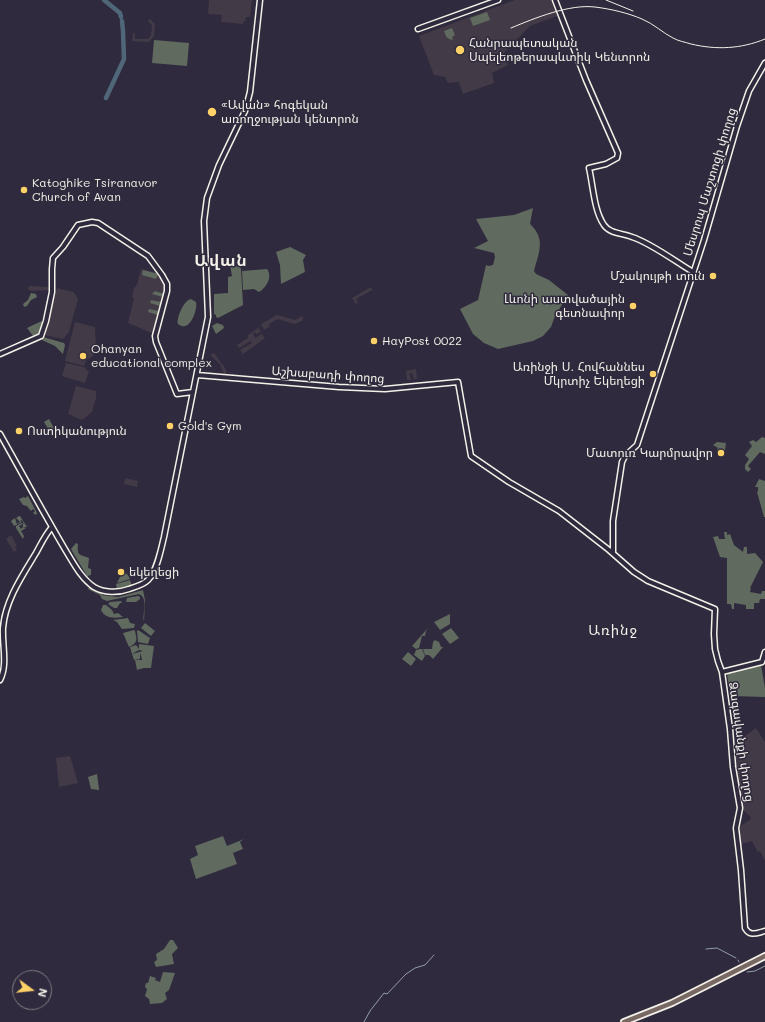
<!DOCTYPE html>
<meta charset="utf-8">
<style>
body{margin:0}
#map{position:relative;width:765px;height:1022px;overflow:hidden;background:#2f2a3d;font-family:Mali,sans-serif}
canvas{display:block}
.north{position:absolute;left:12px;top:970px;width:40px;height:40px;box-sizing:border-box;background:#2f2a3d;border:1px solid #7e7a81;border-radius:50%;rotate:105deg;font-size:11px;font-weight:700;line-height:16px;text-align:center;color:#f4f1e8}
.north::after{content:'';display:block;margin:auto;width:14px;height:18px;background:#ffd166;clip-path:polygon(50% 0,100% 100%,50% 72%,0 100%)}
</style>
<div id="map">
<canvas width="765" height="1022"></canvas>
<div class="north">N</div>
</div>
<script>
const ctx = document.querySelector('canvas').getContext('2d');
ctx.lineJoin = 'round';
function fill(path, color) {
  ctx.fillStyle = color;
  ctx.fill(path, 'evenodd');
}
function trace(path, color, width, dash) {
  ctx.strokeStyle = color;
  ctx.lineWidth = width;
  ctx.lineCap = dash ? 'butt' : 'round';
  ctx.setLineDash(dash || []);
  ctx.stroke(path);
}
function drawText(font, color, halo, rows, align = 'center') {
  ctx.font = font + ' Mali,"Noto Sans Armenian",sans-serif';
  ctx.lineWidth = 3;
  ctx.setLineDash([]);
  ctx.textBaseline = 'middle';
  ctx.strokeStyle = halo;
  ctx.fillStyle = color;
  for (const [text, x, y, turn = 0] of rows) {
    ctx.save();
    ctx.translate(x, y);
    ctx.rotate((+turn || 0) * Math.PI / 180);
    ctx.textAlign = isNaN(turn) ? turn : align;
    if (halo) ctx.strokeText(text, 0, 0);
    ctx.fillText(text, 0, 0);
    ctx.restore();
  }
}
fill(new Path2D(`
 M209 0H252L250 17H246L245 22 243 21V24L221 22 222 15 208 14Z
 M515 0H551L557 16 530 26 503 54 508 65 492 73 494 83 463 94 459 82 448 83 445 77 434 75 419 36Z
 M150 19 155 24 154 36 149 42 132 41 133 33H135V39H148L151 35 152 25 148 21Z
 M141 269 158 273 167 285 154 334 128 323 134 298 132 297 134 288 137 285Z
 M29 286 50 287V290L31 291 28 289Z
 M371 287 372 290 356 299 358 303 356 304 352 298Z
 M57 288 73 292 76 295 78 299 69 332 63 339 44 335Z
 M277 315 295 320 302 316 303 318 302 321 295 324 278 319 269 324 270 326 264 330 261 324Z
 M75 322 95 327 96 348 93 356 86 360 84 366 65 361Z
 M258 328 261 331 257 334 255 332 253 333 255 338 262 334 265 338 243 354 240 350 252 343 251 341 239 348 237 345 248 338V335Z
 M214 353 225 368 227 373 224 374 220 364 210 355Z
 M66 363 84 367 89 372 85 383 62 376Z
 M416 369 417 379H414L412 373H409L411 380H407L406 371Z
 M76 386 96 391V398L92 412 82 420 68 414Z
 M125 478 138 481 137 487 124 484Z
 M11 535 17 546 15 547 17 550 14 552 6 539Z
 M756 728 765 742V861L760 851 758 852 752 841 741 844 739 827 751 819 750 816 744 811 739 797 736 779 733 745Z
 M70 756 78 783 59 787 56 758Z`), '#433a47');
fill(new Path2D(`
 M487 12 490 20 473 26 470 18Z
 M452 28 455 35 452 37 453 40C447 39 446 37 444 31Z
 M154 40 189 43 187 66 152 63Z
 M533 208 530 224C546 239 539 252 534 271L536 274 549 280 568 295 555 316 551 327 543 336 533 341 498 349 484 343 473 334 460 309 478 300 486 265 489 266 493 265 495 257 494 253 474 248 488 241 476 219 514 215Z
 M290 247 306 255 303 260 305 272 281 284 280 265 276 252Z
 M230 265 240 267 241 269 243 305 218 318 216 317V315L214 314V294L228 293V277L232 276Z
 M267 269C273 277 266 288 259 292L254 289 243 290 242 271Z
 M143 270 158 274 156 279 142 275Z
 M155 291 164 294 157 320 158 315 148 312 149 309 159 311 160 306 150 303 151 300 161 302 163 297 152 294Z
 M31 293 36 294 37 297 31 300 27 306 24 307 23 304 28 300Z
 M191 299 196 302C198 309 190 334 178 324 176 318 184 300 191 299Z
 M42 321 43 331 33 336 27 328 33 325 34 327 33 325Z
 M217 323 223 325 224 328 216 334 212 326Z
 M43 337 64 343 65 345 63 354 55 346 42 340Z
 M49 419 55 430 50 432 44 422Z
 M762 437 765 438V454L760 452 748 466 751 469 748 472 745 469V465L749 459 745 455 752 446 749 442 753 440 756 442Z
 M717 442 726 443 725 450 721 455 717 450 718 448 713 445Z
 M759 479 765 481V517H764L757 492 758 491V487H755Z
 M28 496 37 513 36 515 33 513 35 511 33 509 31 511 27 506 23 505 19 499 24 497 25 498Z
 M19 516H20L27 527H23V524L19 526 21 529 23 527 26 528 21 531 24 536 23 539 16 528V526L22 523 24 524 22 520 20 521 22 522 14 526 11 521 15 518 17 524 20 522 16 518Z
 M724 532H727V535L730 534 734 545 743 552 744 547H747V554L755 553 763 562 750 588H751L750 592 761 594 762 591H765V599H760L759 603H754V609H746V605L734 603V609H732L731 604H727V558L720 557 713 537 718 536 719 539H725Z
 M76 543 78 544C77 556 79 554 89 558L88 568 91 569V575L87 576 71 549Z
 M122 572C126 573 128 574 130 579L117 583 121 575 122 576Z
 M130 580 132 586 117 589 116 584Z
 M89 587 103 595H102L118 597 143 590 145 600 144 621C142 614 149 598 139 594L107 601 102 599 100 595 88 589Z
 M138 596 140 597V599L136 602H126L127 598Z
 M121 601 122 603H120L117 608H114L108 604 110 602Z
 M103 605H106L112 610 114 614 118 613 123 617C114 618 105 619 101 610Z
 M450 614V624L440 630 434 622Z
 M128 618 130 623 135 624 134 628 122 629 117 622 113 620Z
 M145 623 155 631 151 636 141 628Z
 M429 627 426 631 425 636H422L419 648 416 649 412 646 428 628Z
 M451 628 459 638 450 644 442 634Z
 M134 630 135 631C137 640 138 643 129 647L123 633Z
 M138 630 150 638 148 644 138 642 137 631Z
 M435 640 439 642 441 647H443L433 659 429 655H425L423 649H432L433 642Z
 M139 644 154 646 151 668H144L143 664 144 668 137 670 135 660H142V659L140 653V659L134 660 132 654 143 651 139 650 132 654 130 647 136 645 139 649Z
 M420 649H422L425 656 422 661 414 655 416 650Z
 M408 652 416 659 411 666 402 659Z
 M761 665 765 688V697L730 696 727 673Z
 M97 774 99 789V790L91 789 88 777Z
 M223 836 227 846 244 839 240 842 243 849 233 853 237 864 196 879 190 859 198 855 195 846Z
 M170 940H173L178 948 172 954 174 964 156 967 154 962 157 960 156 954 164 949Z
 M163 972 175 973 169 990 165 993 167 999 162 1003 150 1004 149 999 145 996 147 989 145 987 146 983H148L150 976 156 978 155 980 160 982Z`), '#606a5f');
trace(new Path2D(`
 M706 949 717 948 736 958
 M738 960 739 962
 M747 972 755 971 765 966
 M364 1022 370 1011 384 993 387 994 406 974 415 968 425 965 434 955`), '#929ea6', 1);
trace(new Path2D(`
 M104 0 120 13 121 17
 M106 98 124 59 123 31 122 21`), '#50677a', 4.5);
const secondary = new Path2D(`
 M555 0 586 80 618 153 617 158 606 164 589 168C593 185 594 211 604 225 610 234 623 233 632 237 651 243 676 262 693 272
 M418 29 498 0
 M0 354 41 336 46 321 52 292V269L53 258 63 247 78 225 92 222 98 223 148 256 162 275 167 284V291L155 336 156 342 177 394 193 392
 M197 375 339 387 385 389 458 382 471 456 509 482 559 511 609 550 634 572 648 581 715 609 714 634 715 649 718 661 722 672 730 729 733 767 740 808 736 828 741 870 745 928C750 937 757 933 765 931
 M0 434C22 473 43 512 66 551 74 564 81 578 94 587 104 593 118 593 129 589 135 587 143 585 148 580 157 571 161 549 164 537L208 317 204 221 207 198 219 165 245 111 250 92 260 0
 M613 553V521L622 462 625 456 637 445 704 240 737 126 749 91 765 63
 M722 672 762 662 765 652
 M0 680C8 665 2 645 3 628 5 601 22 576 36 553 41 544 45 535 52 527`);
const primary = new Path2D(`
 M624 1022 672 1003 765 956`);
trace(secondary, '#f4f1e8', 7);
trace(primary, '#f4f1e8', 8);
trace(secondary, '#2f2a3d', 4);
trace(primary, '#776864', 4.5);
trace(new Path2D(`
 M606 0 633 11
 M511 28C535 18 569 4 595 7 611 9 628 13 642 19 654 24 663 33 673 38 678 41 685 42 691 44 716 50 741 49 765 39`), '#f4f1e8', 1);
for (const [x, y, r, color] of [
 [460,50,5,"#ffd166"],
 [212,112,5,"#ffd166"],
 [24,190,4,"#ffd166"],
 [713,276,4,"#ffd166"],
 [633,306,4,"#ffd166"],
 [374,341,4,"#ffd166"],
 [83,356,4,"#ffd166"],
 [653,374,4,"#ffd166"],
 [170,426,4,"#ffd166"],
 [19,431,4,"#ffd166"],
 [721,453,4,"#ffd166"],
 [121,572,4,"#ffd166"]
]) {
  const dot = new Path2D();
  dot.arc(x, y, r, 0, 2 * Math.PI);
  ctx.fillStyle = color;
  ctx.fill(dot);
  trace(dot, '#2f2a3d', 1.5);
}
drawText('12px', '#f4f1e8', '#2f2a3d', [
 ["Հանրապետական",469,43],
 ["Սպելեոթերապևտիկ Կենտրոն",469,57],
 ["«Ավան» հոգեկան",221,105],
 ["առողջության կենտրոն",221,119],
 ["Katoghike Tsiranavor",32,183],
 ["Church of Avan",32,197],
 ["Մշակույթի տուն",705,276,"right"],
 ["Լևոնի աստվածային",625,299,"right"],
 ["գետնափոր",625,313,"right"],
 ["HayPost 0022",382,341],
 ["Ohanyan",91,349],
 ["educational complex",91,363],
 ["Առինջի Ս. Հովհաննես",645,367,"right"],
 ["Մկրտիչ Եկեղեցի",645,381,"right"],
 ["Gold's Gym",178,426],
 ["Ոստիկանություն",27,431],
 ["Մատուռ Կարմրավոր",713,453,"right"],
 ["եկեղեցի",129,572]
], 'left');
drawText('12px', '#f4f1e8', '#2f2a3d', [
 ["Մեսրոպ Մաշտոցի փողոց",710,182,-73],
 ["Աշխաբադի փողոց",328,375,4],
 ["Ձագավանքի փողոց",741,742,82]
]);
ctx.letterSpacing = '1px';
drawText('14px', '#f4f1e8', '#2f2a3d', [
 ["Առինջ",613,631]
]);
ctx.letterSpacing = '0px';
ctx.letterSpacing = '1px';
drawText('bold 16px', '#f4f1e8', '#2f2a3d', [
 ["Ավան",221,261]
]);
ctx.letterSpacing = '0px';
</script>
